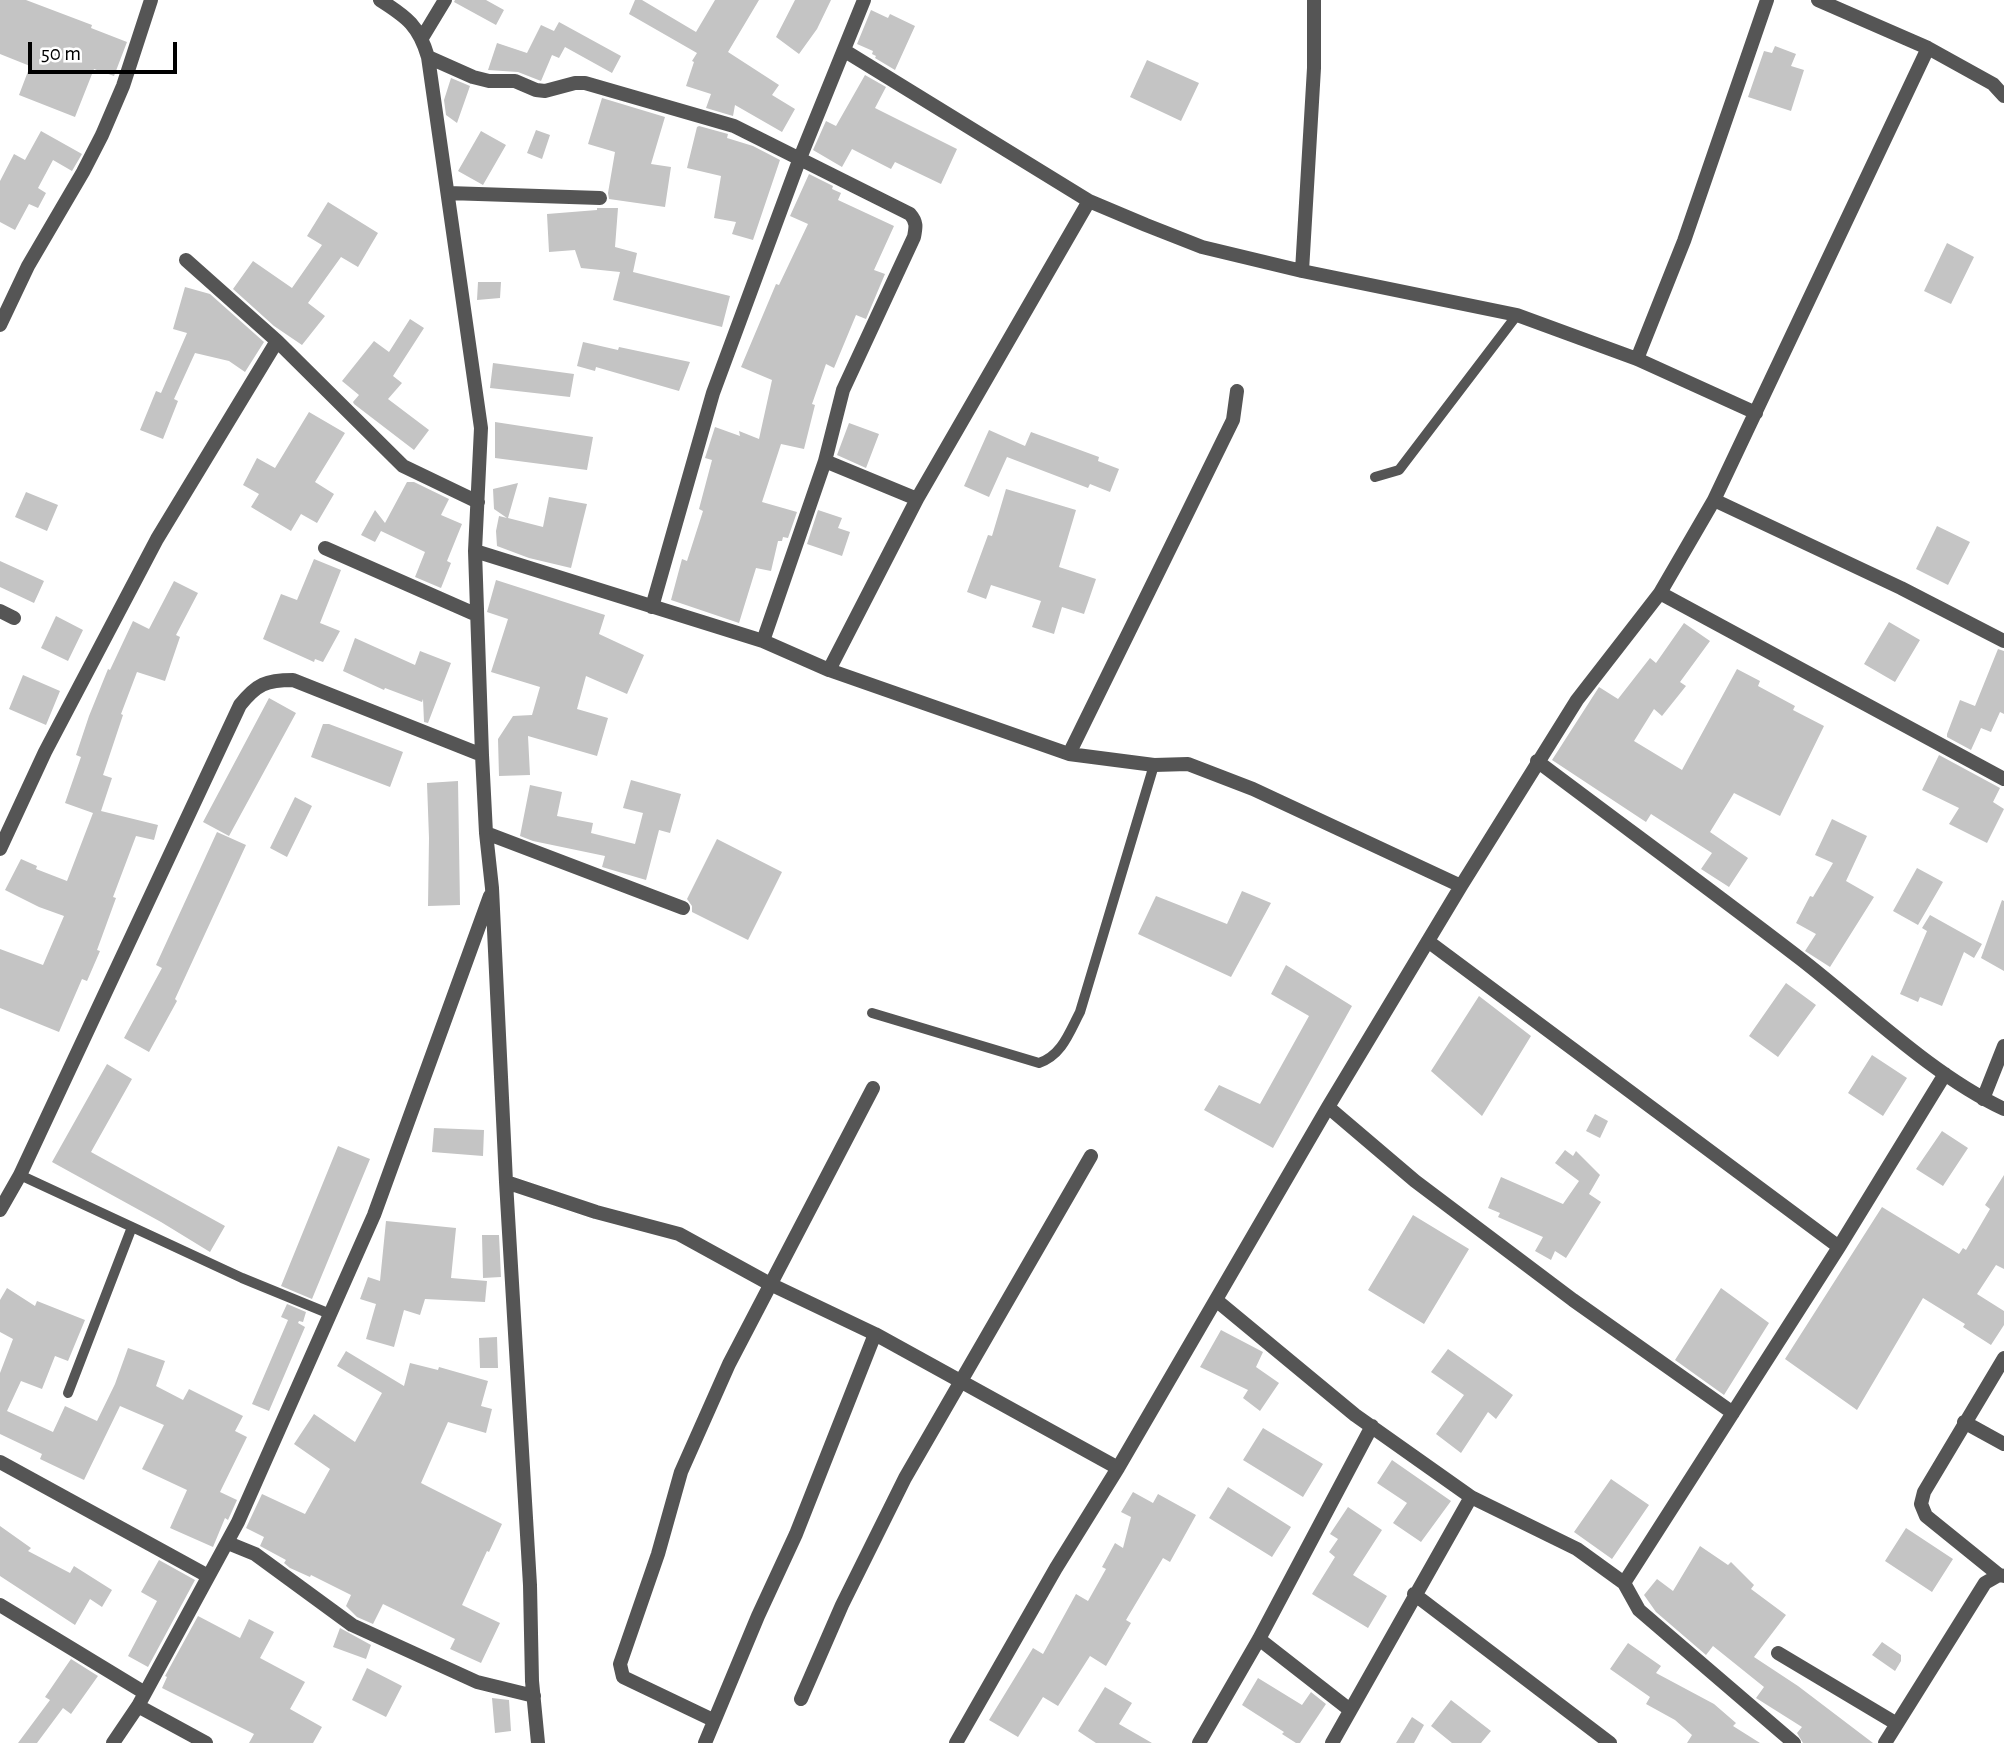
<!DOCTYPE html>
<style>
body{margin:0}
#map{position:relative;width:2004px;height:1743px;overflow:hidden;background:#fff;font-family:"Alegreya Sans",sans-serif}
canvas{display:block}
.scale{position:absolute;left:28px;top:42px;width:149px;height:32px;box-sizing:border-box;border:4px solid #000;border-top:0;padding-left:9px;font-size:21px;line-height:24px;white-space:nowrap;color:#000;-webkit-text-stroke:5px #fff;paint-order:stroke}
</style>
<div id="map">
<canvas width="2004" height="1743"></canvas>
<div class="scale">50 m</div>
</div>
<script>
const ctx = document.querySelector('canvas').getContext('2d');
ctx.lineJoin = 'round';
function fill(path, color) {
  ctx.fillStyle = color;
  ctx.fill(path, 'evenodd');
}
function trace(path, color, width, dash) {
  ctx.strokeStyle = color;
  ctx.lineWidth = width;
  ctx.lineCap = dash ? 'butt' : 'round';
  ctx.setLineDash(dash || []);
  ctx.stroke(path);
}
fill(new Path2D(`
 M0 0H26L92 25 91 28 127 42 114 76 94 69 75 117 19 95 30 66 0 54Z
 M455 0H486L504 10 496 25 454 2Z
 M635 0H642L696 32 715 0H759L728 52 779 85 772 95 795 109 782 132 735 105 733 116 706 108 711 94 686 86 694 62 692 61 697 53 629 14Z
 M795 0H831L817 29 799 54 776 37Z
 M871 10 888 18 890 14 915 26 895 70 875 58 876 56 872 54 873 51 857 44Z
 M559 22 621 56 612 73 565 47 559 58 552 55 541 81 518 72 488 70 497 43 527 53 541 25 554 31Z
 M1775 46 1796 54 1791 66 1804 70 1791 111 1748 97 1764 51 1772 53Z
 M1147 60 1199 83 1181 121 1130 97Z
 M865 75 886 87 875 108 957 149 941 184 895 162 891 169 852 149 842 167 813 150 826 121 836 126Z
 M451 78 470 86 457 123 446 115 444 100Z
 M602 98 665 117 651 164 671 167 665 207 609 199 608 193 615 152 588 144Z
 M699 126 728 134 727 138 753 146 780 160 753 240 732 234 736 222 714 218 721 176 687 168 697 127Z
 M536 130 550 135 542 159 527 153Z
 M41 131 82 154 72 171 53 160 38 188 46 193 38 208 29 204 15 230 0 222V181L14 154 25 160Z
 M481 131 506 145 483 185 458 171Z
 M809 174 833 186 832 189 841 193 838 200 894 226 874 270 885 274 866 319 856 315 834 368 826 364 812 404 815 405 804 449 781 444 762 502 797 512 788 538 783 537 782 541H778L771 571 756 568 739 623 671 600 682 559 687 561 703 511 699 509 712 460 705 458 715 427 740 436 739 431 759 439 772 380 741 367 776 284 779 285 808 224 790 216Z
 M328 202 378 233 358 267 341 257 308 303 325 316 302 345 274 326 233 289 253 261 292 288 322 245 307 236Z
 M597 208H618L615 247 637 253 633 272 730 296 722 327 613 300 620 272 581 268 575 250 549 252 547 214 597 210Z
 M1947 243 1974 257 1951 304 1924 291Z
 M478 282H501L500 298 477 300Z
 M185 287 210 294 264 342 245 372 229 361 195 353 174 399 178 401 163 439 140 430 156 391 161 393 187 333 173 329Z
 M410 319 424 328 393 376 402 383 388 399 429 430 414 450 354 404 353 402 359 395 342 381 374 341 389 352Z
 M583 342 618 350 619 347 690 362 679 391 596 367 595 371 577 366Z
 M493 363 574 374 570 397 490 388Z
 M309 412 345 433 315 482 334 494 317 523 301 514 291 531 251 507 259 494 243 485 257 458 275 468Z
 M495 422 593 437 587 470 495 458Z
 M849 423 879 434 866 468 837 455Z
 M989 430 1025 446 1031 432 1099 457 1098 461 1119 469 1110 492 1090 484 1088 488 1007 457 989 497 964 486Z
 M407 482H414L449 499 441 515 462 524 447 561 451 563 441 588 415 577 425 552 381 531 375 542 361 535 375 510 385 523Z
 M518 483 508 518 543 527 549 497 587 504 571 568 529 558 497 546 496 531 499 516 507 518 494 509 493 489Z
 M1006 489 1076 510 1059 567 1096 579 1084 614 1062 607 1054 634 1032 627 1041 601 991 585 986 599 967 592 988 535 992 536Z
 M26 492 58 505 47 531 15 517Z
 M818 510 842 518 838 528 850 532 842 556 807 544Z
 M1937 526 1970 542 1948 585 1916 569Z
 M314 559 341 570 320 623 340 631 323 662 315 659 314 662 263 639 281 594 297 600Z
 M0 561 44 581 34 603 0 587Z
 M496 580 605 615 599 634 644 655 627 694 586 676 577 709 608 718 597 756 528 736 530 775 499 776 498 739 513 716 532 715 540 687 491 672 508 619 487 612Z
 M174 581 198 593 176 635 180 637 165 681 137 672 121 714 123 715 103 775 112 778 101 811 158 825 154 840 136 836 113 897 116 898 97 950 100 951 87 981 82 979 59 1032 0 1008V949L43 965 64 916 39 907 5 890 21 859 37 866 36 869 67 881 93 813 65 803 81 757 76 755 89 716 108 669 110 670 133 621 149 629Z
 M56 616 83 630 68 661 41 648Z
 M1889 622 1920 640 1895 682 1864 664Z
 M1684 623 1710 641 1680 682 1686 686 1662 716 1654 709 1634 741 1682 770 1737 669 1760 681 1758 686 1795 706 1793 710 1824 726 1780 816 1734 793 1710 832 1748 858 1729 887 1701 869 1712 853 1651 814 1646 822 1552 760 1599 687 1618 699 1650 658 1656 663Z
 M355 638 415 665 420 651 451 663 428 723 424 722 423 699 422 702 385 688 384 690 343 671Z
 M1998 649 2004 651V714L2000 712 1991 732 1981 728 1971 750 1947 737V734L1960 700 1975 706Z
 M23 675 60 691 46 725 9 709Z
 M269 698 296 713 229 836 203 822Z
 M323 724H329L403 752 390 787 311 757Z
 M1939 755 2000 788 1993 802 2004 809 1987 843 1949 824 1959 808 1922 790Z
 M631 780 681 794 670 833 659 830 646 880 602 867 605 856 533 841 520 836 530 785 562 792 557 816 593 823 591 833 635 844 643 813 623 808Z
 M458 781 460 905 428 906 429 838 427 783Z
 M295 797 312 806 287 857 270 848Z
 M1832 819 1867 836 1846 881 1874 897 1830 967 1805 951 1816 934 1796 923 1810 896 1813 897 1833 863 1815 855Z
 M217 832 246 845 175 999 177 1001 149 1052 124 1038 162 968 156 965Z
 M717 839 782 872 748 940 692 912V906L687 899Z
 M1917 868 1943 882 1918 925 1893 911Z
 M1242 891 1271 903 1231 977 1138 934 1156 896 1227 924Z
 M2002 900 2004 901V971L1981 958Z
 M1930 915 1982 944 1974 958 1964 952 1942 1006 1920 997 1918 1002 1900 994 1927 931 1922 928Z
 M1286 965 1352 1006 1273 1148 1204 1110 1219 1085 1260 1104 1309 1016 1271 994Z
 M1786 983 1816 1005 1778 1057 1749 1036Z
 M1479 996 1531 1036 1482 1116 1431 1071Z
 M1872 1055 1907 1078 1883 1116 1848 1093Z
 M107 1064 132 1079 91 1152 225 1226 210 1252 161 1222 52 1162Z
 M1595 1114 1608 1121 1600 1138 1586 1131Z
 M434 1128 484 1130 483 1156 432 1152Z
 M1942 1131 1968 1148 1943 1186 1916 1169Z
 M338 1146 370 1159 312 1299 281 1286Z
 M1565 1150 1573 1156 1576 1151 1600 1175 1589 1194 1601 1202 1566 1258 1555 1251 1551 1260 1535 1251 1543 1237 1498 1217 1500 1213 1488 1208 1501 1177 1563 1204 1579 1181 1555 1163Z
 M2004 1175V1269L1996 1265 1977 1294 2004 1311V1325L1991 1345 1963 1327 1965 1324 1923 1298 1857 1410 1785 1359 1882 1207 1959 1254 1963 1248 1966 1250 1990 1209 1985 1205Z
 M1413 1215 1469 1249 1424 1324 1368 1290Z
 M386 1221 456 1228 451 1278 487 1281 485 1302 425 1299 420 1315 404 1310 394 1347 366 1339 376 1304 360 1299 368 1277 380 1281Z
 M482 1235H499L501 1277 483 1278Z
 M7 1288 35 1306 37 1301 85 1320 68 1361 55 1356 42 1389 21 1381 7 1411 53 1432 65 1406 97 1421 115 1384 128 1348 165 1361 156 1386 183 1400 189 1389 243 1416 235 1431 247 1437 220 1492 237 1500 228 1520 225 1518 213 1547 170 1528 187 1490 142 1469 164 1425 120 1406 84 1480 40 1459 42 1454 0 1434V1373L13 1339 0 1332V1300Z
 M1721 1288 1769 1323 1724 1395 1675 1360Z
 M287 1304 306 1312 303 1322 299 1321 298 1323 305 1327 269 1411 252 1404 288 1320 281 1317Z
 M1221 1330 1263 1352 1256 1367 1279 1383 1260 1411 1243 1398 1248 1390 1200 1367Z
 M497 1337 498 1368H480L479 1338Z
 M1448 1349 1513 1395 1496 1419 1488 1412 1461 1453 1436 1434 1464 1395 1431 1372Z
 M346 1351 404 1386 410 1363 438 1370 439 1367 488 1381 481 1406 492 1409 486 1433 448 1422 421 1483 502 1524 489 1552 487 1551 462 1605 500 1623 481 1663 450 1649 455 1639 383 1604 373 1624 357 1617 346 1606 351 1595 311 1575 310 1577 290 1568 284 1563 286 1560 260 1546 264 1537 246 1528 262 1494 305 1514 330 1469 294 1444 314 1414 355 1442 382 1393 337 1366Z
 M1263 1428 1323 1464 1303 1497 1243 1460Z
 M1392 1460 1451 1501 1421 1542 1393 1523 1407 1503 1377 1483Z
 M1611 1479 1649 1505 1612 1559 1574 1532Z
 M1228 1487 1291 1527 1272 1557 1209 1518Z
 M1133 1492 1153 1503 1158 1494 1196 1515 1170 1562 1163 1558 1126 1620 1131 1623 1106 1666 1090 1656 1058 1706 1043 1697 1018 1737 989 1720 1033 1648 1043 1654 1076 1594 1088 1601 1106 1569 1102 1567 1115 1543 1123 1548 1131 1517 1121 1512Z
 M1348 1507 1382 1530 1353 1575 1387 1596 1368 1628 1312 1594 1335 1557 1329 1552 1338 1539 1330 1534Z
 M0 1526 31 1548 28 1551 70 1573 74 1566 112 1590 102 1607 90 1599 75 1625 0 1576Z
 M1906 1528 1953 1559 1932 1592 1885 1561Z
 M1700 1546 1728 1565 1731 1562 1754 1585 1751 1589 1786 1615 1754 1657 1798 1686 1873 1743H1803L1797 1733 1802 1727 1756 1698 1764 1687 1713 1646 1706 1655 1656 1612 1644 1595 1657 1579 1673 1591Z
 M159 1560 195 1580 148 1667 128 1656 157 1601 141 1592Z
 M198 1616 240 1638 249 1619 274 1632 260 1658 305 1682 290 1709 322 1727 313 1743H249L254 1734 162 1688 167 1677 165 1676Z
 M340 1628 371 1645 366 1659 333 1647Z
 M1882 1642 1901 1655V1661L1895 1671 1872 1655Z
 M1628 1643 1661 1666 1656 1673 1714 1704 1736 1723 1733 1726 1760 1743H1687L1692 1735 1675 1720 1646 1704 1650 1697 1610 1669Z
 M71 1659 98 1676 71 1714 63 1708 37 1743H18L50 1700 45 1697Z
 M367 1668 402 1686 386 1717 352 1700Z
 M1258 1678 1302 1705 1311 1692 1326 1704 1300 1743H1296L1282 1734 1284 1732 1242 1705Z
 M1105 1687 1132 1703 1119 1724 1152 1743H1096L1078 1731Z
 M492 1698 509 1700 511 1731 495 1733Z
 M1451 1700 1491 1731 1481 1743H1452L1431 1726Z
 M1412 1717 1424 1725 1414 1743H1396Z`), '#c4c4c4');
trace(new Path2D(`
 M1375 477 1399 470 1517 315
 M872 1013 1039 1063C1062 1055 1069 1033 1080 1012L1154 765
 M20 1175 242 1278 330 1314
 M68 1393 132 1227`), '#555', 10);
trace(new Path2D(`
 M380 0C407 17 419 26 428 57L481 428 475 551 482 755 486 833 492 888 506 1182 530 1585 532 1681 538 1743
 M1818 0 1928 48 1993 84 2004 96
 M422 38 445 0
 M845 51 1089 201 1146 225 1202 247 1302 271 1517 315 1637 359 1756 413
 M428 57 473 77 489 81H515L536 90 545 91 575 83H585L734 126 910 214C917 222 916 227 914 237L843 390 825 461 763 641
 M448 193 600 198
 M186 260 277 341 403 466 478 502
 M1302 271 1314 68V0
 M0 325 28 266 83 172 102 135 123 86 151 0
 M1637 359 1684 241 1767 0
 M825 461 917 499
 M1714 500 1901 588 2004 641
 M325 548 477 615
 M475 551 763 641 829 670 917 499 1089 201
 M1660 593 2004 779
 M652 607 713 393 800 158 864 0
 M0 611 14 618
 M829 670 1069 754 1154 765 1188 764 1253 789 1461 886
 M1069 754 1233 420 1237 391
 M1537 761C1626 828 1715 893 1802 960 1866 1010 1932 1075 2004 1109
 M486 833 683 908
 M0 849 45 752 157 539 277 341
 M1429 942 1839 1247
 M1983 1099 2004 1046
 M1328 1107 1415 1181 1573 1300 1733 1413
 M506 1182 596 1212 679 1234 770 1284 875 1334 1118 1468
 M0 1210 20 1175 240 705C257 684 266 680 293 680L482 755
 M1216 1300 1355 1415 1471 1497 1577 1549 1624 1583 1639 1610 1794 1743
 M1964 1422 2004 1444
 M0 1462 208 1576
 M228 1543 255 1554 352 1625 477 1682 534 1696
 M1999 1575 1926 1516 1921 1504 1924 1492 2004 1358
 M1624 1583 1839 1247 1945 1074
 M1414 1594 1610 1743
 M0 1605 145 1693
 M1259 1639 1350 1710
 M1778 1653 1897 1724
 M801 1699 842 1605 905 1478 1091 1156
 M138 1706 206 1743
 M713 1720 623 1677 620 1664 658 1554 681 1472 729 1364 873 1088
 M113 1743 138 1706 238 1522 374 1215 490 896
 M705 1743 758 1616 796 1534 875 1334
 M956 1743 1056 1568 1118 1468 1328 1107 1461 886 1577 700 1660 593 1714 500 1928 48
 M1199 1743 1259 1639 1372 1426
 M1332 1743 1471 1497
 M1885 1743 1985 1583 1999 1575 2004 1576`), '#555', 14);
</script>
